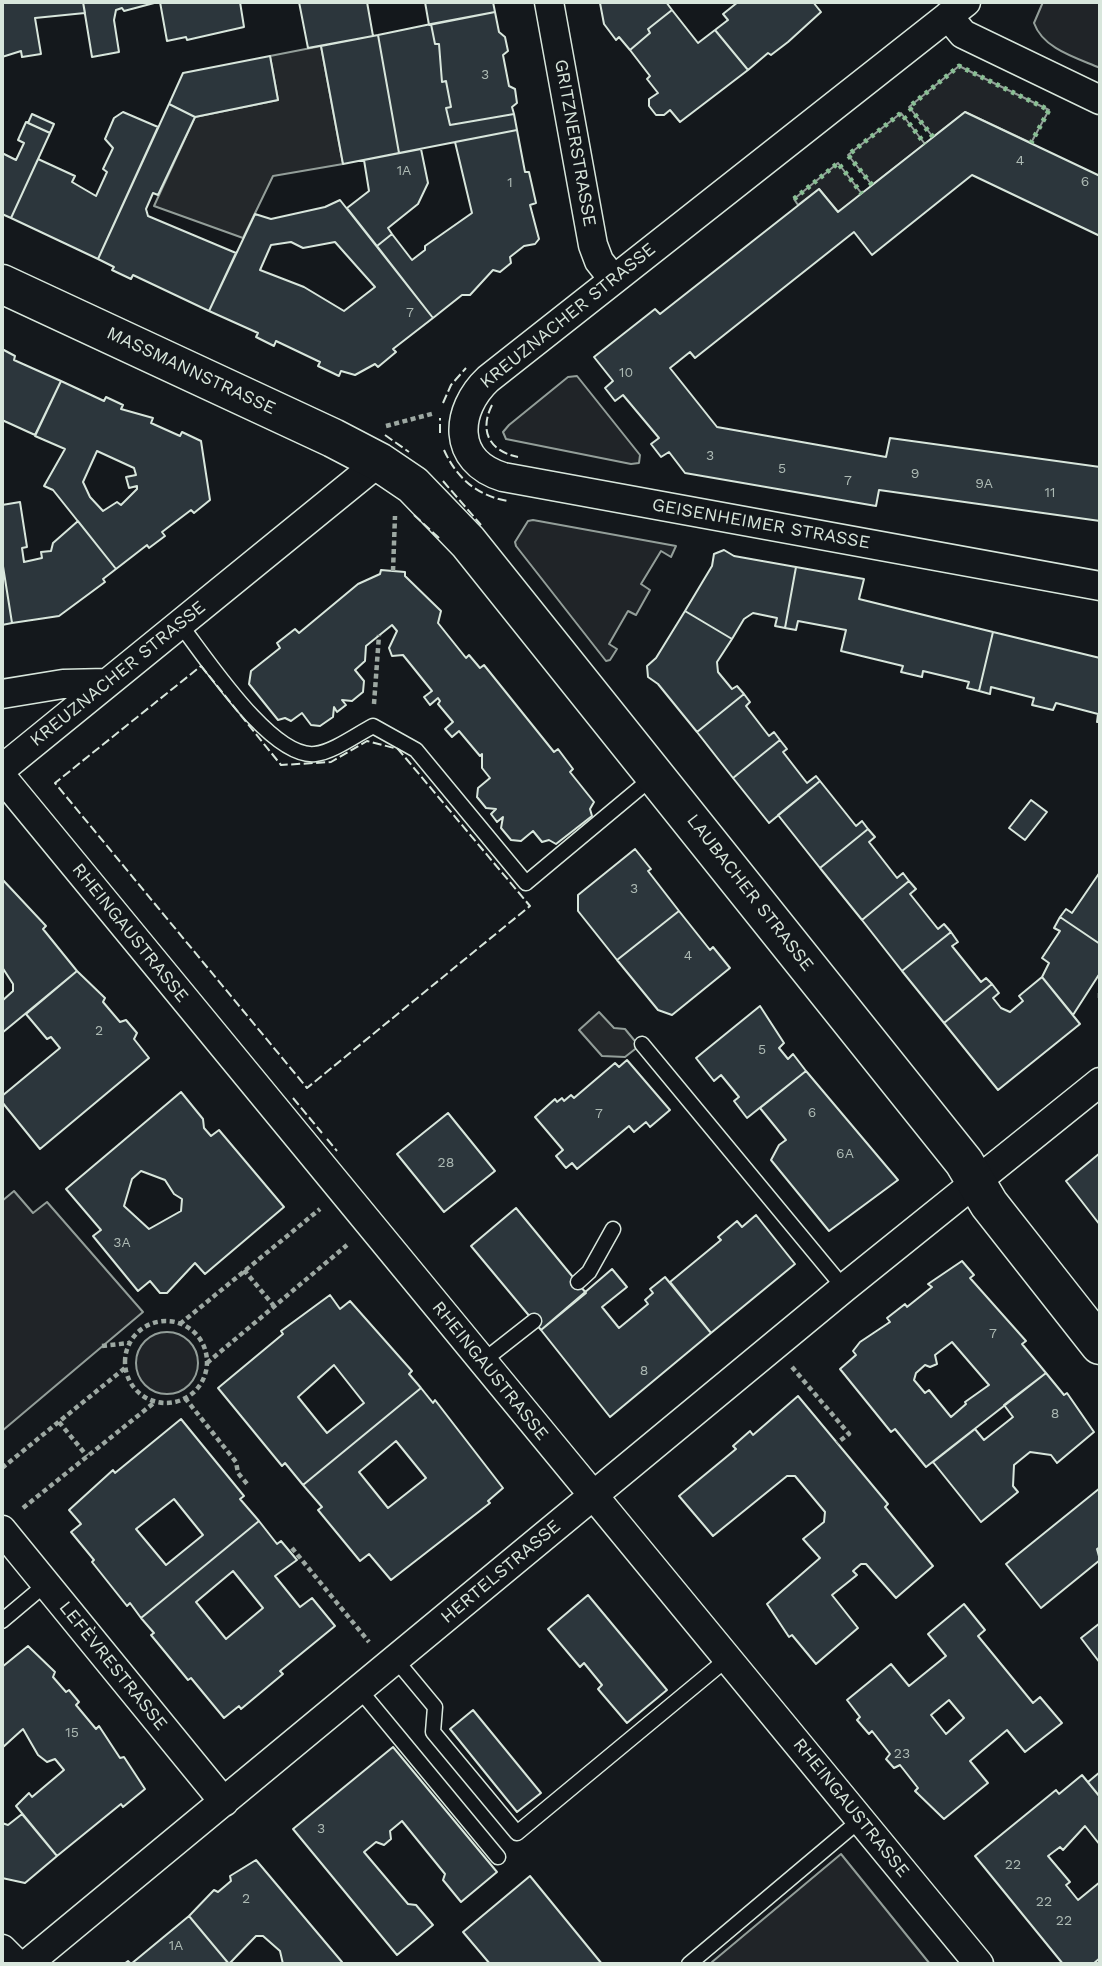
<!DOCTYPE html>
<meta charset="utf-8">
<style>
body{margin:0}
#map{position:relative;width:1102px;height:1966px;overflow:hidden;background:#14181c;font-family:"Work Sans",sans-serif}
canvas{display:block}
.frame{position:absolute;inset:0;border:4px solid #d8e6dc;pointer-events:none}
</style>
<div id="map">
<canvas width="1102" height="1966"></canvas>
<div class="frame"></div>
</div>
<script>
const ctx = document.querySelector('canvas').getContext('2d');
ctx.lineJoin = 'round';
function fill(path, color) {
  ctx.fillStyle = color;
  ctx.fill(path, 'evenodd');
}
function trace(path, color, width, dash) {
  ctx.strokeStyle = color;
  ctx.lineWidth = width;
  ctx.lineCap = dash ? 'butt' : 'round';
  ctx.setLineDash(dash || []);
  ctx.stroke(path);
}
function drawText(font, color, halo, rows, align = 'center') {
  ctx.font = font + ' "Work Sans",sans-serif';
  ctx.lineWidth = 5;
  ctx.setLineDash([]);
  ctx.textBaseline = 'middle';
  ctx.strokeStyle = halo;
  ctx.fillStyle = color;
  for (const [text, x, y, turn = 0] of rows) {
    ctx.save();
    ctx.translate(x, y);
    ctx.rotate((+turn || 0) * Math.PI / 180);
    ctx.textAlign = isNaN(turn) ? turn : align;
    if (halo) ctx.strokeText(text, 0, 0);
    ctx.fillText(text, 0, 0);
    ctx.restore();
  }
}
const green = new Path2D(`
 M1043 2H1100V68C1077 58 1043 49 1034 23Z
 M959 66 1049 110 1031 143 965 112 933 137 909 107Z
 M901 113 925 144 872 185 848 155Z
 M838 163 862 194 838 212 819 189 798 205 794 199Z
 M577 376 640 455 639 463 631 464 506 439 503 432 509 425 568 377Z
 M533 520 676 546 671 557 661 551 641 584 650 590 636 615 628 611 609 644 617 649 610 660 606 661 516 546 515 542 528 521Z
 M14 1191 33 1213 47 1202 143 1312 2 1431V1201Z
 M136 1363a31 31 0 1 1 62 0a31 31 0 1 1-62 0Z
 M841 1854 930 1964H713L712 1962Z`);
fill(green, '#202428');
trace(green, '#939e99', 2);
const parking = new Path2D(`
 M321 46 343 164 273 176 243 238 154 206 195 117 278 100 270 56Z
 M599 1012 614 1028 625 1029 639 1046 625 1057 602 1056 579 1030Z`);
fill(parking, '#24282b');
trace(parking, '#939e99', 2);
const building = new Path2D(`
 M2 2H83L85 13 35 18 41 54 22 57 21 51 2 57Z
 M83 2H158L124 11 122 8 116 10 114 20 119 52 92 57Z
 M160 2H240L244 27 187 40 186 37 167 41Z
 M299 2H367L373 36 308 48Z
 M425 2H493L495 12 429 25Z
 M666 2 672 10 648 29 650 33 630 50 619 37 616 40 604 24 600 3Z
 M738 2H813L821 12 788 42 771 55 768 53 748 70 715 30 728 20 723 14Z
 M672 10 698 43 715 30 748 70 680 122 670 110 664 115H656L649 106V99L658 93 647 79 650 76 630 50 650 33 648 29Z
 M495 12 499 32 505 37 508 51 503 55 509 86 515 89 517 103 512 107 514 114 450 125 446 108 451 107 446 81 442 82 439 44H435L431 24Z
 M431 24 435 44H439L442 82 446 81 451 107 446 108 450 125 514 114 517 130 399 153 378 35Z
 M378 35 399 153 343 164 321 46Z
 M270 56 278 100 195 117 169 104 183 73Z
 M169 104 195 117 158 195 153 193 146 209 148 216 236 253 209 311 133 275 131 279 112 270 114 267 98 259Z
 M123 112 158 127 98 259 11 218 38 159 75 176 72 182 96 196 107 172 103 169 113 148 105 139 114 118Z
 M965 112 1100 176V236L972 175 872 255 854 232 695 358 690 352 670 368 717 427 886 457 890 438 1100 467V521L879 490 876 506 685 473 669 452 661 457 651 444 659 438 623 395 615 401 605 388 613 381 594 357 655 309 660 314 819 189 838 212Z
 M32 114 54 124 50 133 28 123Z
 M26 122 50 133 11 218 2 214V153L16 160 24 143 18 140Z
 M517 130 525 172H529L536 203 530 205 539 239 535 244 524 246 510 257 511 263 500 272 493 270 470 295H462L433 318 377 246 392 234 412 260 425 250V246L472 213 455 142Z
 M421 149 428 183 418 204 388 228 392 234 377 246 347 208 369 191 364 160Z
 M340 200 433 318 393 349 396 352 378 367 375 364 355 375 341 371 339 376 318 366 320 362 276 341 274 346 256 337 258 333 209 311 255 214 271 219 325 207ZM291 242 303 248 335 242 375 287 344 311 304 287 260 270 271 245Z
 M2 349 15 356 14 360 61 381 35 435 2 420Z
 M61 381 104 401 106 397 123 405 121 409 153 418 151 423 180 436 182 432 201 441 210 500 194 513 191 510 162 532 165 536 149 548 147 545 116 569 53 490 44 486 65 449 35 436ZM97 451 134 468 136 475 126 477 129 488 137 486V489L121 505 117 502 103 511 90 497 83 482Z
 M20 502 27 547 22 548 24 562 42 558 41 552 51 551 53 543 78 521 116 569 103 579 105 582 59 616 12 623 2 560V505Z
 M724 550 734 556 796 567 785 628 775 626 777 618 753 613 744 619 732 639 685 611 712 566 714 554Z
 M2 560 12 623 2 625Z
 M796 567 864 579 859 599 993 632 979 691 967 688 969 682 923 671 922 677 901 672 903 666 841 651 846 630 798 621 796 630 785 628Z
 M381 570 405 572V576L441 611 438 623 466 658 469 655 480 668 484 665 554 752 558 749 573 769 570 772 594 802 590 809 592 816 556 844 549 840 542 842 533 831 521 841 511 840 501 828 503 817 497 822 491 814 496 809 486 808 477 797 478 788 490 778 482 768V754L480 756 459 731 452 737 445 729 453 722 438 704 440 701 438 698 430 705 424 697 432 691 403 655 392 656 389 648 397 631 392 625 366 646 365 661 355 670 364 681 363 692 352 701 342 700 346 705 337 712 334 707 333 717 320 726 311 725 302 713 291 721 285 718 278 720 249 684 251 671 280 648 277 643 295 629 299 633 358 584 380 574Z
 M685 611 732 639 717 662 718 672 732 689 737 686 744 694 697 732 658 684 648 677 647 666 656 658Z
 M993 632 1100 658V722H1097L1098 714 1056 703 1053 710 1032 705 1034 698 991 687 990 694 979 691Z
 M744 694 750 702 746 706 769 736 774 732 780 740 733 778 697 732Z
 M780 740 787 749 783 752 807 783 816 776 820 781 769 823 733 778Z
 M820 781 856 826 862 821 868 829 820 868 778 815Z
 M1031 800 1047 812 1025 840 1009 828Z
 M868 829 875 837 869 842 897 878 903 873 909 881 862 920 820 868Z
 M635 849 651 869 648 871 679 911 617 960 578 911V895Z
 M1100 872V944L1060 917 1066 909 1072 913Z
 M2 879 46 926 43 929 77 971 2 1033V1001L13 991V984L2 967Z
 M909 881 916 889 910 894 938 929 944 924 951 932 902 971 862 920Z
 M679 911 710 950 713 947 730 968 672 1015 658 1010 617 960Z
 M1060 917 1100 944V973L1073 1015 1042 977 1049 963 1042 958 1060 931 1054 928Z
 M951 932 958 942 952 946 981 982 986 978 992 984 944 1023 902 971Z
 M77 971 105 998 103 1002 120 1022 126 1020 137 1033 134 1039 149 1058 40 1149 2 1102V1096L60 1048 51 1037 47 1039 26 1014Z
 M1042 977 1080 1024 998 1090 944 1023 992 984 999 993 993 998 1001 1008 1010 1012 1023 1001 1019 996Z
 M760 1006 784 1043 779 1048 788 1059 793 1054 806 1071 747 1118 734 1101 739 1097 721 1075 714 1081 696 1058Z
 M627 1060 670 1110 650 1127 646 1122 634 1132 629 1126 577 1169 572 1163 566 1168 556 1156 563 1150 535 1117 555 1099 557 1102 562 1098 564 1101 571 1095 574 1098 615 1063 619 1067Z
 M806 1071 898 1180 829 1231 771 1160 779 1145 786 1140 760 1108Z
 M181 1092 203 1119 204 1128 211 1136 219 1130 284 1207 205 1274 195 1263 167 1293H160L150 1281 138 1291 93 1236 101 1230 66 1189ZM141 1171 165 1180 174 1194 182 1199 181 1211 149 1229 124 1206 132 1179Z
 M448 1113 495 1171 444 1212 397 1154Z
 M1100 1153V1225L1066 1181Z
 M516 1208 586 1293 541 1330 471 1246Z
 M756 1215 795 1264 711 1333 670 1282 721 1240 718 1237 737 1221 742 1227Z
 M962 1261 974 1275 970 1278 1026 1341 1022 1344 1046 1373 926 1467 895 1429 891 1432 840 1369 856 1355 853 1351 860 1342 890 1322 887 1318 905 1304 907 1307 932 1287 928 1284ZM952 1342 989 1385 965 1402 966 1404 951 1417 929 1390 925 1393 914 1380 916 1373 925 1365 930 1367 937 1364 935 1355Z
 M612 1269 627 1287 602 1307 619 1328 648 1304 645 1300 653 1293 650 1289 665 1277 711 1333 610 1417 541 1330Z
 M330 1295 340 1309 350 1301 412 1371 409 1374 421 1388 303 1485 285 1463 282 1466 218 1388 283 1334 281 1331ZM334 1365 364 1403 327 1433 298 1397Z
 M1046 1373 1064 1395 1067 1393 1094 1432 1057 1463 1051 1455 1030 1452 1014 1465 1013 1486 1018 1492 981 1522 933 1462 975 1429 984 1440 1013 1417 1004 1405Z
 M421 1388 433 1403 435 1400 503 1488 488 1501 490 1503 391 1580 369 1554 360 1561 318 1510 322 1507 303 1485ZM396 1441 426 1478 388 1508 359 1472Z
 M798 1396 888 1504 885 1507 933 1566 896 1598 866 1564H861L853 1571 857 1575 832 1595 858 1628 816 1664 792 1635 789 1637 767 1604 820 1558 803 1539 824 1522 825 1512 795 1476H787L713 1536 679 1496 736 1449 733 1446 750 1431 753 1435Z
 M181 1419 244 1496 240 1499 259 1521 141 1618 130 1603 127 1606 92 1562 94 1560 71 1532 81 1524 69 1510 113 1470 115 1473ZM174 1499 203 1535 166 1565 136 1529Z
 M1100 1488V1547L1097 1549 1100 1560 1041 1608 1006 1564Z
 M259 1521 277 1544 281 1541 297 1560 275 1576 300 1607 312 1598 335 1626 280 1671 283 1674 241 1709 239 1706 224 1718 191 1678 188 1680 151 1635 154 1633 141 1618ZM233 1571 263 1608 226 1639 196 1602Z
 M588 1595 667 1690 627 1723 598 1689 602 1685 584 1663 580 1667 548 1629Z
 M964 1604 985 1630 978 1636 1033 1703 1040 1697 1062 1723 1025 1752 1007 1730 970 1761 988 1783 944 1819 915 1791 918 1788 900 1765 894 1768 886 1759 890 1754 872 1731 869 1734 857 1720 860 1717 847 1700 891 1664 909 1686 946 1656 928 1634ZM949 1700 964 1718 946 1734 931 1715Z
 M1100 1623V1663L1081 1638Z
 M28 1646 55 1672 53 1677 66 1692 69 1690 79 1702 76 1705 96 1729 99 1726 120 1758 124 1757 145 1789 123 1807 121 1804 57 1856 16 1806 29 1793 32 1797 64 1770 55 1759 47 1762 38 1755 23 1729 2 1748V1667Z
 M473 1710 541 1793 517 1812 450 1729Z
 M393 1747 497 1872 461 1902 443 1880 445 1874 402 1821 390 1831 391 1839 384 1845 376 1842 364 1852 408 1904 416 1905 433 1925 397 1955 293 1829Z
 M1100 1772V1797L1088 1782Z
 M1082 1775 1100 1797V1845L1085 1826 1063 1850 1060 1847 1048 1856 1070 1882 1066 1885 1078 1900 1100 1882V1958L1093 1964H1063L975 1856 1056 1790 1059 1794Z
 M22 1814 57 1856 25 1883 2 1878V1823L8 1825Z
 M256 1860 342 1962 340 1964H283L280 1951 263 1936H256L229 1964 189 1916 214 1890 218 1892 231 1881 230 1876Z
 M530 1876 602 1964H490L463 1932Z
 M189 1916 229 1964H124L128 1961 131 1964Z`);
fill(building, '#2c363c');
trace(building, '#d8e6dc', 2);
const lane = new Path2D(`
 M179 623C205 656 271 759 315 754 333 752 356 735 373 726L416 750 526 883 653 777
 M642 1044 844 1288
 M578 1282 589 1272 613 1229
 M483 1361 534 1321
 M2 1621 46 1584
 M396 1660 435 1707 433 1732 517 1833 727 1659
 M359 1689 498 1857
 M689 1964 860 1820`);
const street = new Path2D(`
 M549 2 593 245 599 261 613 279
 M966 2 488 379C455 410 451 461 503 477L1100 586
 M948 16 963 34 1100 100
 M2 694 63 684 107 683
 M2 769 379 462
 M2 777 979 1964
 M2 1530 224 1802
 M2 1949 17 1964
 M27 1964 844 1288 1100 1082`);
const secondary = new Path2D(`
 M2 284 333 438 379 462 413 485 468 542 964 1162 989 1204 1100 1345`);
trace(lane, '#d8e6dc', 17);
trace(street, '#d8e6dc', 31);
trace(secondary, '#d8e6dc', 41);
trace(new Path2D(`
 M386 426 435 413
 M393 571 395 516
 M374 704 379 635
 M1100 993V999
 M244 1270 274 1306
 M125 1362a41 41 0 1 1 82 0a41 41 0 1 1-82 0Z
 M180 1324 320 1209
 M102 1346 129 1343
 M207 1363 347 1245
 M792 1367 849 1434 837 1443
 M185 1398 236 1462 238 1473 248 1485
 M59 1422 87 1456
 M2 1468 125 1368
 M23 1508 155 1402
 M292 1548 369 1642`), '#9da8a2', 4.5, [5, 3.5]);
trace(lane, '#14181c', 14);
trace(street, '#14181c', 28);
trace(secondary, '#14181c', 38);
trace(new Path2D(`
 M933 137 909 107 959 66 1049 110 1031 143
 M872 185 848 155 901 113 925 144
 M794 199 838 163 862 194`), '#8ac095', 5, [3.5, 5]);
trace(new Path2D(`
 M443 403 451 385 466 368
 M492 405C479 431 489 451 518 457
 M440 433V418
 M385 435 409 452
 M444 450C457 479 478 496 508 501
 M443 481 481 525
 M414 515 439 538
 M201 666 281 765 331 762 367 741 398 749 530 906 307 1088 55 783Z
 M293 1098 322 1133
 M327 1139 337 1151`), '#d8e6dc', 2, [9, 3.5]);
drawText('14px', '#adbab4', null, [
 ["3",485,75],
 ["4",1020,161],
 ["1A",404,171],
 ["6",1085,182],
 ["1",510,183],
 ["7",410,313],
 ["10",626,373],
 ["3",710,456],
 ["5",782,469],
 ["9",915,474],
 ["7",848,481],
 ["9A",984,484],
 ["11",1050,493],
 ["3",634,889],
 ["4",688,956],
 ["2",99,1031],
 ["5",762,1050],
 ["6",812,1113],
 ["7",599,1114],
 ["6A",845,1154],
 ["28",446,1163],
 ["3A",122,1243],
 ["7",993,1334],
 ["8",644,1371],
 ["8",1055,1414],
 ["15",72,1733],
 ["23",902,1754],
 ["3",321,1829],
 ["22",1013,1865],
 ["2",246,1899],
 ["22",1044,1902],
 ["22",1064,1921],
 ["1A",176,1946]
]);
drawText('18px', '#d8e6dc', '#14181c', [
 ["GRITZNERSTRASSE",575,143,80],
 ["KREUZNACHER STRASSE",568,316,-39],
 ["MASSMANNSTRASSE",191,371,25],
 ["GEISENHEIMER STRASSE",761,524,10],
 ["KREUZNACHER STRASSE",118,674,-39],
 ["LAUBACHER STRASSE",750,893,52],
 ["RHEINGAUSTRASSE",130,933,51],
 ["RHEINGAUSTRASSE",490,1371,51],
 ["HERTELSTRASSE",501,1572,-40],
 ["LEFÈVRESTRASSE",113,1666,51],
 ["RHEINGAUSTRASSE",851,1808,51]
]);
</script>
